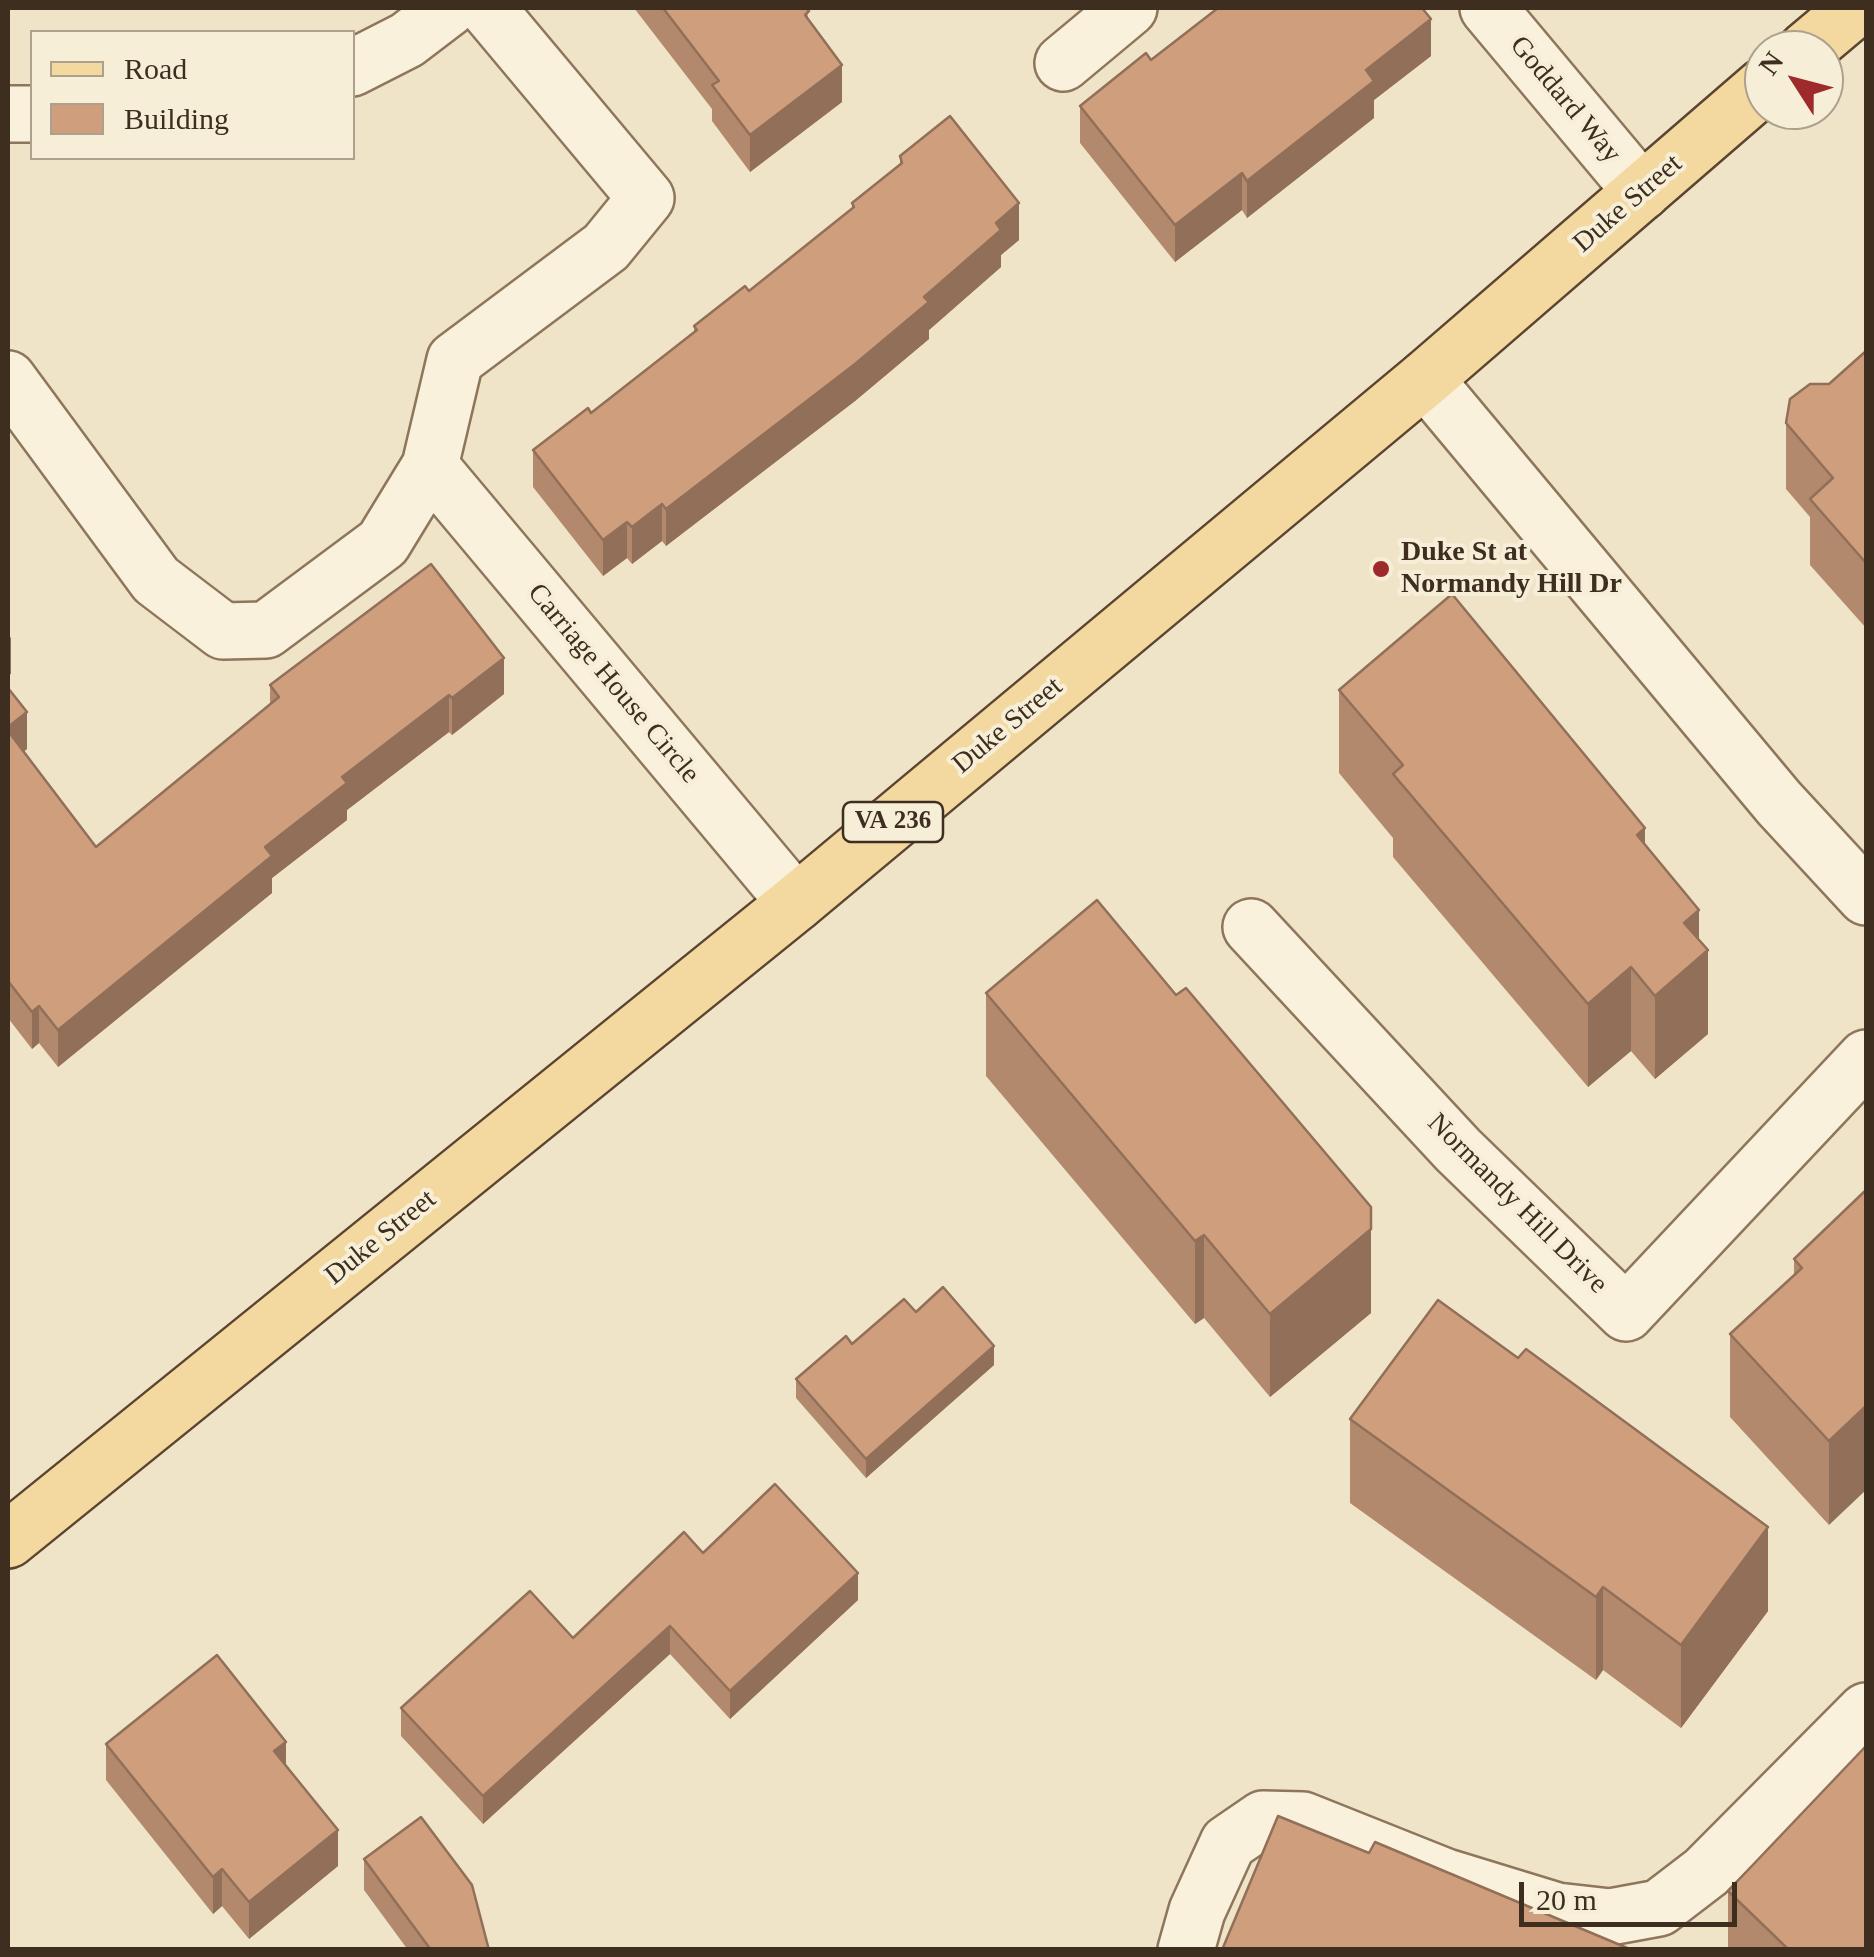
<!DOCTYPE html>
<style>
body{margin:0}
#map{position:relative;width:1874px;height:1957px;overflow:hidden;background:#f0e4c8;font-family:Georgia,serif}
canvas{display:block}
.frame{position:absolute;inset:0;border:10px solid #3d2e20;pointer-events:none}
.legend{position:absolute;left:30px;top:30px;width:325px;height:130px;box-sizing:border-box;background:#f7eed8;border:2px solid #ada18e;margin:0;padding:12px 18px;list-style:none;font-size:30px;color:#3d2e20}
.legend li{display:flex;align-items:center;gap:20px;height:50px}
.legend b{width:50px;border:2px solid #ada18e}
.north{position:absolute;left:1744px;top:30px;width:100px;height:100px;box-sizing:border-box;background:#f7eed8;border:2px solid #ada18e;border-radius:50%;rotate:306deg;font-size:28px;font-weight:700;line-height:40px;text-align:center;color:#3d2e20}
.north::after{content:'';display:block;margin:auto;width:35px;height:45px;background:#9e2a2b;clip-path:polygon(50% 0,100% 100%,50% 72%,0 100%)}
.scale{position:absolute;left:1519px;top:1882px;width:218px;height:45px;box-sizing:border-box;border:5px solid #3d2e20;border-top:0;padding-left:12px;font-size:30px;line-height:35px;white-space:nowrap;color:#3d2e20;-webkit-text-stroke:8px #f7eed8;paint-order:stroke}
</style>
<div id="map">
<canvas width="1874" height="1957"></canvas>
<div class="frame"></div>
<ul class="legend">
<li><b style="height:12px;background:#f3d9a0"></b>Road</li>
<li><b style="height:28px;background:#cf9f7d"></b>Building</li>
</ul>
<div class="north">N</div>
<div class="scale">20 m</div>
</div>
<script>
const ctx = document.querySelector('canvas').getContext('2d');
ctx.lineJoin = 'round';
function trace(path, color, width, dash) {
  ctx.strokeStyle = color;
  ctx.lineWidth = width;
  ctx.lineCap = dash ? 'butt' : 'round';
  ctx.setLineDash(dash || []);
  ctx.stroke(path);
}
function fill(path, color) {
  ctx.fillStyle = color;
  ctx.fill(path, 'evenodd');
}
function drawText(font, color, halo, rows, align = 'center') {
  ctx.font = font + ' Georgia,serif';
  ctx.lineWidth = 8;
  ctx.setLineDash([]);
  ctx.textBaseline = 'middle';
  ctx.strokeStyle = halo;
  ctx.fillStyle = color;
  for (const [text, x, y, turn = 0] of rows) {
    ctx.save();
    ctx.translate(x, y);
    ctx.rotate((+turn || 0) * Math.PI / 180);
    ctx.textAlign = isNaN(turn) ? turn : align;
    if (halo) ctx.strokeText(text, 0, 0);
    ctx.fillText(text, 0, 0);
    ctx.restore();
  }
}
const minor = new Path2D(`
 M1488 8 1642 192
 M1063 63 1129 8
 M352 68 407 40 449 8
 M8 114H32
 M8 379 156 580 223 631 266 630 383 543 430 466 455 360 606 247 646 198 487 8
 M1425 379 1779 803 1866 897
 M430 466 796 903
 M1251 927 1458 1150 1626 1313 1866 1058
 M1186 1950 1197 1911 1228 1843 1263 1819 1303 1820 1446 1877 1557 1911 1610 1917 1659 1908 1706 1872 1866 1711`);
const major = new Path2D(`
 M1806 50 1856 8
 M8 1540 796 903 1425 379 1764 86`);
trace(minor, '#8d765c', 60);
trace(major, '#5b4430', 60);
trace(minor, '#faf1dc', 55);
trace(major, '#f3d9a0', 55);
fill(new Path2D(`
 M110 8H177V9H110Z
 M634 8H806L809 21 842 102 750 172 712 121V109Z
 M1431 56 1374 100V118L1247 218 1242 210 1175 262 1080 143V106L1151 60Z
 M900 156 1019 240 1001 255V267L929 330V339L855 401 666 546 662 541 632 564 627 558 603 576 533 487V450L591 413 694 332V326L749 291 852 208V203L900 165Z
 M1866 351V628L1810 565V517L1786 489V423Z
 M270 685 504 694 452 735 449 732 347 810V820L272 878V893L58 1067 39 1043 32 1049 8 1018V688L27 749 23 751 96 847 270 704Z
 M1339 690 1645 846 1699 940 1708 1034 1655 1079 1631 1051 1588 1087 1393 857V838L1339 773Z
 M986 993 1371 1313 1270 1397 1204 1318 1195 1324 986 1076Z
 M1866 1190 1829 1525 1730 1417V1334L1794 1276V1259Z
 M916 1312 994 1365 866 1478 796 1398V1379L852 1344Z
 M1350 1419 1768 1611 1681 1728 1603 1670 1596 1680 1350 1503Z
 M703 1553 858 1600 730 1719 670 1654 483 1824 401 1736V1708L573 1638Z
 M106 1744 286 1765 338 1866 249 1939 222 1906 213 1914 106 1780Z
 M364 1859 489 1950H408L364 1890Z
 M1728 1891 1866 1950H1728Z`), '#b2896c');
fill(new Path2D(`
 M1431 19V56L1374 100V118L1247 218V181L1366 70Z
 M842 65V102L750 172V135Z
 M1242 173V210L1175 262V225Z
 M1019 203V240L1001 255V267L929 330V339L855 401 666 546V509L924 297 996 223Z
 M662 504V541L632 564V527Z
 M627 522V558L603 576V540Z
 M11 637V674L8 676V640Z
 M504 658V694L452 735V698Z
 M449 695V732L347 810V820L272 878V893L58 1067V1030L342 777Z
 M27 712V749L8 764V727Z
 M1645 828V911L1637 835Z
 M1699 910V958L1708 950V1034L1655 1079V996L1684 923Z
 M1631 967V1051L1588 1087V1004Z
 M39 1006V1043L32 1049V1012Z
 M1371 1229V1313L1270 1397V1314Z
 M1204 1235V1318L1195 1324V1241Z
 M994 1346V1365L866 1478V1459Z
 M1866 1406V1490L1829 1525V1441Z
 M1768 1527V1611L1681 1728V1645Z
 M858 1573V1600L730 1719V1691Z
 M1603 1587V1670L1596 1680V1597Z
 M670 1626V1654L483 1824V1796Z
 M286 1742V1779L274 1751Z
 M338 1830V1866L249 1939V1902Z
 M222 1869V1906L213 1914V1877Z`), '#916f58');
const building = new Path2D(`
 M663 8H806L809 11 805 15 842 65 750 135 712 85 719 81Z
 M1218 8H1422L1431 19 1366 70 1374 81 1247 181 1242 173 1175 225 1080 106 1146 53 1151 60Z
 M950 116 1019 203 996 223 1001 230 924 297 929 302 855 364 666 509 662 504 632 527 627 522 603 540 533 450 588 408 591 413 697 330 694 326 745 286 749 291 854 207 852 203 902 163 900 156Z
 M1866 351V563L1810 499 1833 478 1786 423 1790 399 1810 384H1829Z
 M431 564 504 658 452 698 449 695 342 777 347 783 265 847 272 856 58 1030 39 1006 32 1012 8 981V731L96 847 279 697 270 685Z
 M1452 594 1645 828 1637 835 1699 910 1684 923 1708 950 1655 996 1631 967 1588 1004 1393 774 1403 765 1339 690Z
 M8 688 27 712 8 727Z
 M1097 900 1176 995 1186 988 1371 1207V1229L1270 1314 1204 1235 1195 1241 986 993Z
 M1866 1190V1406L1829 1441 1730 1334 1802 1268 1794 1259Z
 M943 1287 994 1346 866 1459 796 1379 846 1336 852 1344 904 1299 916 1312Z
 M1438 1300 1518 1358 1526 1349 1768 1527 1681 1645 1603 1587 1596 1597 1350 1419Z
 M775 1484 858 1573 730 1691 670 1626 483 1796 401 1708 530 1591 573 1638 684 1532 703 1553Z
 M217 1655 286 1742 274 1751 338 1830 249 1902 222 1869 213 1877 106 1744Z
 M1866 1746V1950H1789L1728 1891Z
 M1278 1816 1369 1853 1375 1842 1632 1950H1222Z
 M421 1817 472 1885 489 1950H431L364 1859Z`);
fill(building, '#cf9f7d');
trace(building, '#916f58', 2.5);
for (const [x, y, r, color] of [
 [1381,569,10,"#9e2a2b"]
]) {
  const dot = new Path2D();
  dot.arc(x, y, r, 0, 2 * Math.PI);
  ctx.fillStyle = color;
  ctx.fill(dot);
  trace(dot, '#f7eed8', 4);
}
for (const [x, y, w] of [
 [893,822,100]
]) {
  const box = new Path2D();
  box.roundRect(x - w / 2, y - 20, w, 40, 8);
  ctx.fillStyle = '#f7eed8';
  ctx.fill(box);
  trace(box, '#3d2e20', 2.5);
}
drawText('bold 25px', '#3d2e20', null, [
 ["VA 236",893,822]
]);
drawText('28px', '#3d2e20', '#f7eed8', [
 ["Goddard Way",1565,100,50],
 ["Duke Street",1628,204,-41],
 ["Carriage House Circle",613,684,50],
 ["Duke Street",1008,726,-40],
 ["Normandy Hill Drive",1517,1204,45],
 ["Duke Street",381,1238,-39]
]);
drawText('bold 28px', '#3d2e20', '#f7eed8', [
 ["Duke St at",1401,553],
 ["Normandy Hill Dr",1401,585]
], 'left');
</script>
